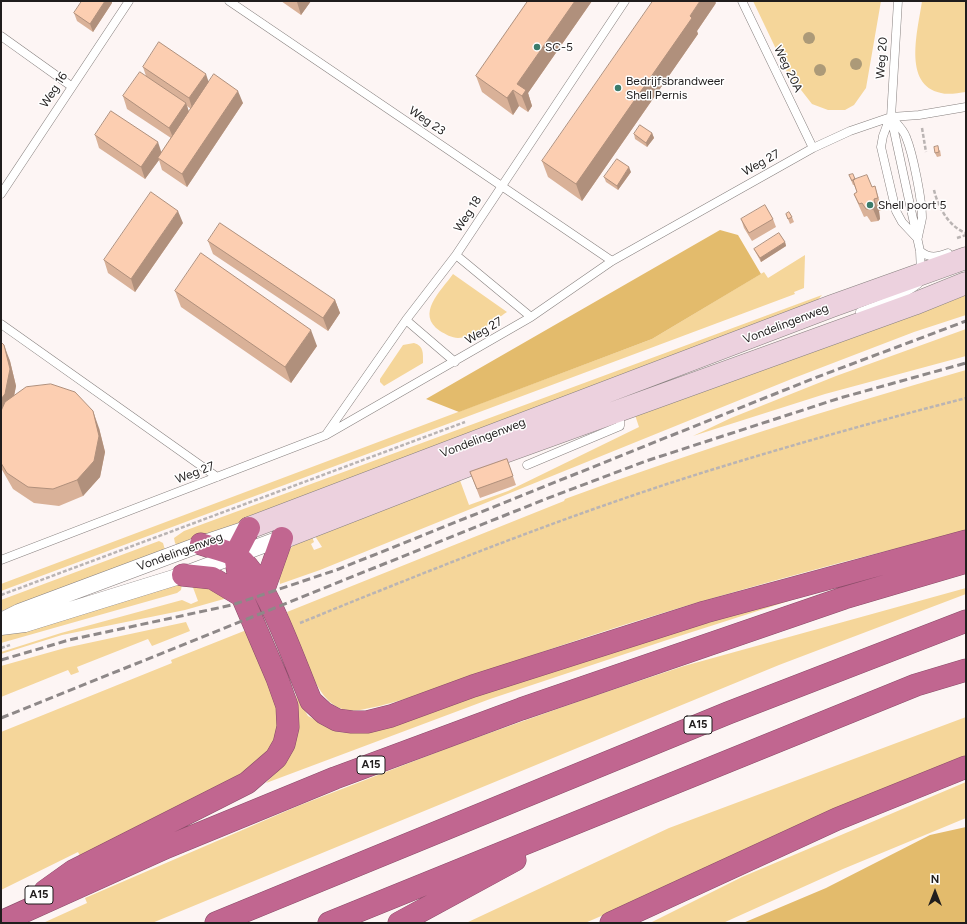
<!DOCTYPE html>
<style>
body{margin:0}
#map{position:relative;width:967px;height:924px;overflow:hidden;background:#fdf5f4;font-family:Figtree,sans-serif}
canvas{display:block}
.frame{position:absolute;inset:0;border:2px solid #201d1d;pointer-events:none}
.north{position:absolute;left:915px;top:872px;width:40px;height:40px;-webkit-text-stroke:3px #fff;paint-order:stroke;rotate:0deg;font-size:11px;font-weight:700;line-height:16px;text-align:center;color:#201d1d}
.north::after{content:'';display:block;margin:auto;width:14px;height:18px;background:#201d1d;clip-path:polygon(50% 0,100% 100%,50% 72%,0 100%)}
</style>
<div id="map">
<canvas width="967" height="924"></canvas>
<div class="frame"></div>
<div class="north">N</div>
</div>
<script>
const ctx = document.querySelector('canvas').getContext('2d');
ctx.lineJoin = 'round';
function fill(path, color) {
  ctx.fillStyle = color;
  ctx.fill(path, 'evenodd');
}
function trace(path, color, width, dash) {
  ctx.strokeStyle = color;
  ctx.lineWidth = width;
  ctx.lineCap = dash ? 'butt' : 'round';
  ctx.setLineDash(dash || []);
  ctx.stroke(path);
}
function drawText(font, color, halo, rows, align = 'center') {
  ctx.font = font + ' Figtree,sans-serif';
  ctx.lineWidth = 3;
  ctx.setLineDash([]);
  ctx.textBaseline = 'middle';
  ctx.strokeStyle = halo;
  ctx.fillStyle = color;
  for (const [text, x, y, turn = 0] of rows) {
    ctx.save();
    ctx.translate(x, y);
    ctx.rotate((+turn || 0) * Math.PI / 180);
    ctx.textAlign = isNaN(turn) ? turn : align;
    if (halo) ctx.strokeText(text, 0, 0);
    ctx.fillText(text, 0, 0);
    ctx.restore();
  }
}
fill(new Path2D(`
 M753 1H881L866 88 854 105 845 110H828L812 104 787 72Z
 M922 1H966V92C958 93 948 95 941 93 902 85 918 30 922 1Z
 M805 255 804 288 794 292 795 294 1 591V584L652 339 764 272 768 278Z
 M453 274 507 312C495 320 472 338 458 338 452 338 445 334 440 331 415 314 441 291 453 274Z
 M966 291V315L914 332 794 378 320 570 280 584C278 573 285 552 294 545 299 541 305 537 311 534L314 542 311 544 314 550 322 547 313 533 458 475 469 505 508 491 639 427 634 412Z
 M822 295 815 303 803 312 178 546 175 543 174 538 184 531Z
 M966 329V356L825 394 693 436 731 418 836 376Z
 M414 343C424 346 423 353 423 363L384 386 380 382V379L403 345Z
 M966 370V531C798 572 631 618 469 678 449 685 363 715 347 710 340 709 332 705 327 699 312 684 294 634 287 612L564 501 565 499C697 450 830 409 966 370Z
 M159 541 163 543 165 550 1 611V600Z
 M191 582 231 597 185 610 62 635 1 654V652L61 633 182 600 191 604 198 601Z
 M848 582 667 640 490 699 266 783 281 767 285 678 308 716 338 732 354 733 672 628Z
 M182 584 181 590 177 593 1 643V634Z
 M966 588V594L779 665 152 923H43L87 903 85 898 298 806 453 746 588 698 684 666Z
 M186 622 190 631 152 646 148 639 77 667 79 672 71 675 68 670 1 697V666L65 648Z
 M249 629 281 707 274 746 248 770 81 858 78 852 1 890V732L172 663 171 660Z
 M966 717V759L585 923H466L669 828Z
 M966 782V818L843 869 723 923H650L742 877Z`), '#f5d69a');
fill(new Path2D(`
 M720 230 738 235 761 274 652 339 459 412 426 399Z
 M966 827V923H743L826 888 930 835Z`), '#e3bb6c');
const lane = new Path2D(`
 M229 1 612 261
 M742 1 813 148
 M898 1 891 117 920 251 921 273
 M1 36 71 86
 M890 117 883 136 881 147 896 211 902 222 916 237
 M891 117C897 124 903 129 906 137 913 154 922 200 922 218 921 224 919 231 918 237
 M1 194 129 1
 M920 251C930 259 937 257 948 253
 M456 255 531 317
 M860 312C880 304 901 297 918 284
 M406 320 455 362
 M1 324 217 477
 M327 433 406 320 456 255 625 1
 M527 465 620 426V411
 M1 560 326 435 531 317 612 261 813 148 850 131 891 117 919 115 966 107`);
const street = new Path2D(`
 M1 621 19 612 201 544 249 528
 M1 627 25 624 183 575 282 538`);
const secondary = new Path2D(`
 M249 528 832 306 966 258
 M282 538 477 462 914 304 966 283`);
const highway = new Path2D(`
 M201 544C212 548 226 550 236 556 265 573 296 667 311 701L324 713 337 720 352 722H367L391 716 473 686 705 612 966 541
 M183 575 212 578 242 596
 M264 589 282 538
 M45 891 73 871 247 783 276 758 284 744 288 727 287 706 277 678 242 596 235 555 249 528
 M1 922 167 847 335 778 521 709 844 598 966 562
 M216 923 728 713 966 621
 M329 923 916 685 966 670
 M399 923 515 860
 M611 923 837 819 966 767`);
trace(lane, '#87807f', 9);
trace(street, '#87807f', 17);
trace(secondary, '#87807f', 23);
trace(highway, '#894c68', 23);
trace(new Path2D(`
 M922 128 926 152
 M934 190C938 207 949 227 966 233
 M957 238 966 235
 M1 595 465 422
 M300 623C435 568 572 513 711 470 795 444 881 420 966 398
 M1 648 10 645`), '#bab4b3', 2.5, [4, 2]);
trace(lane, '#fff', 8);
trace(street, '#fff', 16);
trace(secondary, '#ecd1de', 22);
trace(highway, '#c16690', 22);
trace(new Path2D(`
 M1 660 69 640 232 605 339 569 812 379 966 321
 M1 718 543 500 646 461 840 398 966 363`), '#8e8888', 3, [8, 4]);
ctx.fillStyle = '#ac9a78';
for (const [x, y] of [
 [809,38],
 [856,64],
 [820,70]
]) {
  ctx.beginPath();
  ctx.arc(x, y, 6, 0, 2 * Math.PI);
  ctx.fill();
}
fill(new Path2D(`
 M281 1H311L301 15Z
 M528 1H592L528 93 532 106 528 112 519 106 513 115 482 92 476 76Z
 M112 3 93 32 77 21 74 13Z
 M716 3 697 31 698 34 582 201 548 177 542 161Z
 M143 67 209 82 243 103 187 187 162 170 159 160 145 179 99 148 95 135 161 153 171 138 127 109 123 96 146 76ZM187 106 191 109 189 112Z
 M652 133 654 138 647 147 635 139 634 134Z
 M940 150 941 156 937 157 935 153Z
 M631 172 618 190 606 182 604 177Z
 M849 175 855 179 872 187 875 186 879 199 882 210 879 211 880 219 878 221 871 222 867 216 864 217 859 206 854 194 857 192 854 185H853Z
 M786 214 792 217 794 222 790 224Z
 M741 219H773L776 227 752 241 744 228Z
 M183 223 135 292 108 273 104 260Z
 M208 241 335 300 340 313 328 331 213 254Z
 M785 242 786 246 761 262 756 253 754 249Z
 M175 291 317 346 291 383 181 307Z
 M1 342 10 361 16 386 14 396 99 428 105 452 100 477 83 496 59 506 34 503 13 489 1 468Z
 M507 459 516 485 480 498 470 472Z`), '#d9b198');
fill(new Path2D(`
 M105 1H112V3L93 32 90 24Z
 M298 1H311L301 15 297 2Z
 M575 1H592L528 93 532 106 528 112 517 84Z
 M700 1H715L716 3 697 31 698 34 582 201 576 184Z
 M206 74 210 86 193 111 189 98Z
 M513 90 519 106 513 115 507 98Z
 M238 91 243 103 187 187 182 174Z
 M186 103 190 115 174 140 169 128Z
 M652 133 654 138 647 147 646 143Z
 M158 142 162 154 158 158 159 160 145 179 141 167Z
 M629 167 631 172 618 190 617 186Z
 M874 199 879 211 880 219 878 221 873 209Z
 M178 211 183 223 135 292 131 279Z
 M785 242 786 246 761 262 760 258Z
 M335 300 340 313 328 331 323 318Z
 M311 330 317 346 291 383 285 367Z
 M4 345 10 361 16 386 11 411 1 422V399Z
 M93 411 99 428 105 452 100 477 83 496 77 480Z`), '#b0907c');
const building = new Path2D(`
 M82 1H105L90 24 74 13Z
 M528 1H575L517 84 526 90 522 96 513 90 507 98 476 76Z
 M653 1H700L690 16 692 18 576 184 542 161Z
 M159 42 206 74 189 98 143 67Z
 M140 72 186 103 169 128 123 96Z
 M214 74 238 91 182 174 158 158Z
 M111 111 158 142 141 167 95 135Z
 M640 125 652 133 646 143 634 134Z
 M938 146 939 152 935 153 934 147Z
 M617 159 629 167 617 186 604 177Z
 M853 174 855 179 852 181 849 175Z
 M867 175 872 187 875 186 878 198 874 199 875 206 873 209H866L862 203 859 204 854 194 857 192 853 180Z
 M151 192 178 211 131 279 104 260Z
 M765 205 773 219 749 233 741 219Z
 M789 212 792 217 788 219 786 214Z
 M220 223 335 300 323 318 208 241Z
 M779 233 785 242 760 258 754 249Z
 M201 253 311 330 285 367 175 291Z
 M1 342 4 345 10 369 5 394 1 399Z
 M51 384 75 392 93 411 99 436 94 461 77 480 53 489 28 487 7 473 1 463V411L5 402 26 387Z
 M507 459 513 476 477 489 470 472Z`);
fill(building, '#fcceb1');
trace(building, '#b0907c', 1);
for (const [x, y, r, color] of [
 [537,47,4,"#3c7c6b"],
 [618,88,4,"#3c7c6b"],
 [870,205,4,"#3c7c6b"]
]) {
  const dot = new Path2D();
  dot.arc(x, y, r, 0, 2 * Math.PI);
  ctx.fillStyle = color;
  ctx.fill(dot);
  trace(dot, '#fff', 1.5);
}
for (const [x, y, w] of [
 [698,725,28],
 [371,765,28],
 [39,895,28]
]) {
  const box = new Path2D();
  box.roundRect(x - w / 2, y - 9, w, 18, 3);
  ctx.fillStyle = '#fff';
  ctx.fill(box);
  trace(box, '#201d1d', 1);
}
drawText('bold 11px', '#201d1d', null, [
 ["A15",698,725],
 ["A15",371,765],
 ["A15",39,895]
]);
drawText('12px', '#201d1d', '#fff', [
 ["SC-5",545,47],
 ["Bedrijfsbrandweer",626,81],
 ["Shell Pernis",626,95],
 ["Shell poort 5",878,205]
], 'left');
drawText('12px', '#201d1d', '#fff', [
 ["Weg 20",882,58,-86],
 ["Weg 20A",788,69,64],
 ["Weg 16",54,90,-57],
 ["Weg 23",427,121,34],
 ["Weg 27",761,163,-29],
 ["Weg 18",468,214,-57],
 ["Vondelingenweg",786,324,-21],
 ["Weg 27",484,331,-31],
 ["Vondelingenweg",483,438,-21],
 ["Weg 27",195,473,-21],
 ["Vondelingenweg",180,552,-20]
]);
</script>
